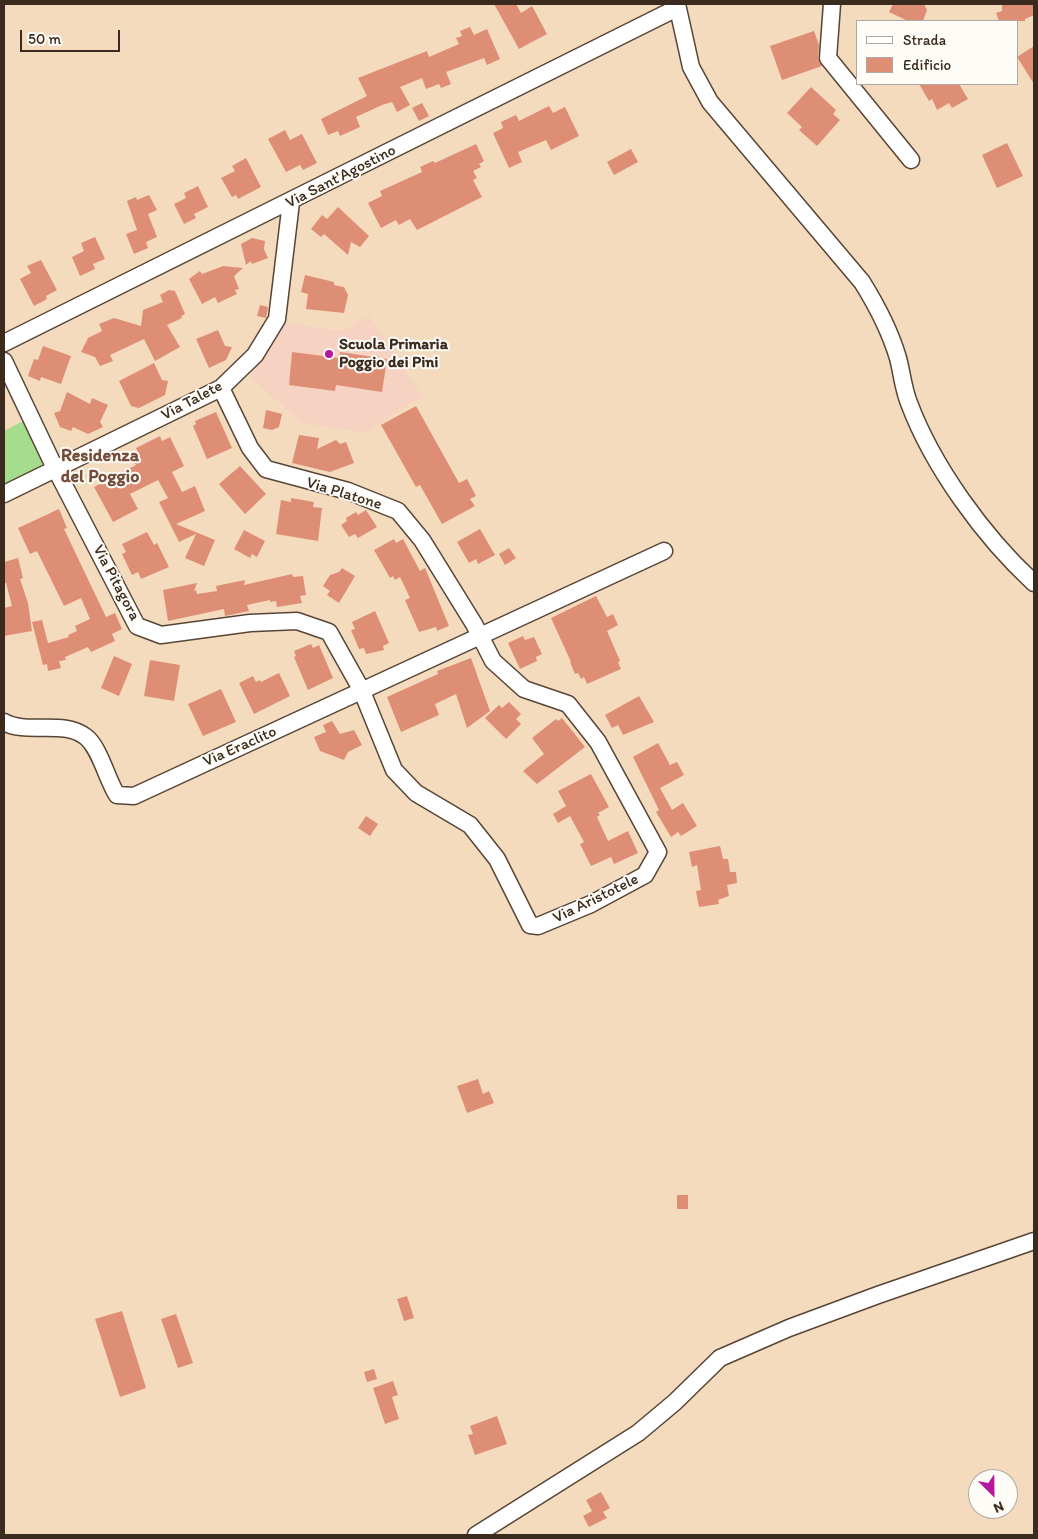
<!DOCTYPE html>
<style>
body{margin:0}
#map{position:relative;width:1038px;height:1539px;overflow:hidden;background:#f4dbbe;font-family:Itim,sans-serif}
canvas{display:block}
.frame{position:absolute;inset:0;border:5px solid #3b2a1e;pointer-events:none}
.legend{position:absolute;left:856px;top:20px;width:162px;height:65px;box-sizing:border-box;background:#fdfcf7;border:1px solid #afa8a0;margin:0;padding:6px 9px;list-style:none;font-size:15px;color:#3b2a1e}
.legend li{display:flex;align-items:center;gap:10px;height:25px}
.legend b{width:25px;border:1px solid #afa8a0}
.north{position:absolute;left:968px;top:1469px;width:50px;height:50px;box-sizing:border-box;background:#fdfcf7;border:1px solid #afa8a0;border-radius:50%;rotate:157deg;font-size:14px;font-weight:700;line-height:20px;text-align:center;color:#3b2a1e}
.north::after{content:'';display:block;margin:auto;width:18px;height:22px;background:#b5179e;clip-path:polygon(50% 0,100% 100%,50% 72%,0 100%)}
.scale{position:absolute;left:20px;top:30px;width:100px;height:22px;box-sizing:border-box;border:2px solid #3b2a1e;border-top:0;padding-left:6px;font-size:15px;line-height:18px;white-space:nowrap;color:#3b2a1e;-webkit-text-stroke:4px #fdfcf7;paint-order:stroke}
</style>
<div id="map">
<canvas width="1038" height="1539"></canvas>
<div class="frame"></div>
<ul class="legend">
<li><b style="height:6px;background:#fff"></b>Strada</li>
<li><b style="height:14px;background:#df8e76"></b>Edificio</li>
</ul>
<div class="north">N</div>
<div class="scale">50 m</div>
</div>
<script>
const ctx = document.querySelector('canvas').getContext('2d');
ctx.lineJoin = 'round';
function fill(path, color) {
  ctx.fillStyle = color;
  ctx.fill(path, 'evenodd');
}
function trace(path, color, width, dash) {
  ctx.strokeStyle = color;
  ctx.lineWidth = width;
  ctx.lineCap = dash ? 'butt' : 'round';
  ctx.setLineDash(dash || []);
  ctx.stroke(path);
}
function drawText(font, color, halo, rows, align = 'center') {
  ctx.font = font + ' Itim,sans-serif';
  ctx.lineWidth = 4;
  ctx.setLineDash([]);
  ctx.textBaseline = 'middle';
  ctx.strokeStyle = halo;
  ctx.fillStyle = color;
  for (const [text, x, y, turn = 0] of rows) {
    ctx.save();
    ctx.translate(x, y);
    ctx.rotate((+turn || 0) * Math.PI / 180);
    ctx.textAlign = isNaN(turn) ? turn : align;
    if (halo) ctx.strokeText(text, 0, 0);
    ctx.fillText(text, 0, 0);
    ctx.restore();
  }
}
fill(new Path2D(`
 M369 316 422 396 365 433 303 423 250 377 283 322 341 331Z`), '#f5d2c2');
fill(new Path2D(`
 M25 420 51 468 4 489V431Z`), '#a5dc8d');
fill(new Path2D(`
 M494 4H516L521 13 532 6 547 34 519 49Z
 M893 4H924L927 10 923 21H908L889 12Z
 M1002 4H1034V15L1025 19V21H999L996 13 1002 11Z
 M470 27 474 35 487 29 500 59 487 65 484 58 446 72 451 84 441 88 439 84 426 89 422 78 400 87 410 105 397 112 392 102 382 105 356 117 360 127 340 136 338 131 328 135 321 119 367 96 358 78 427 51 429 57 459 44 456 38 462 36 460 31Z
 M814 31 819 45 818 58 822 66 782 80 770 46Z
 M1034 46V84L1017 57Z
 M919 84H959L968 99 952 108 949 103 937 110 932 99 929 101Z
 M811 87 836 110 833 114 840 120 817 146 799 130 802 127 787 113Z
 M422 103 429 116 419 121 412 108Z
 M549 106 553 113 565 107 579 136 551 150 546 140 518 152 522 162 509 168 493 133 503 128 501 122 516 115 519 121Z
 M285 130 290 140 302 134 317 163 303 170 300 165 286 172 268 139Z
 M1007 143 1023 176 997 188 982 155Z
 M476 144 484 161 479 164 481 167 473 171 477 178 473 180 482 197 417 230 410 219 399 225 396 220 381 228 368 203 382 196 380 191 422 172 420 167 433 161 435 163Z
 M631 149 638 162 614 175 607 162Z
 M246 158 261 187 238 199 236 195 232 197 221 178 235 171 232 166Z
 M198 186 208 207 194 214 196 218 184 224 174 204 186 198 184 193Z
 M149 195 157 210 148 214 157 237 146 242 148 248 134 254 126 234 137 230 127 201 136 197 137 200Z
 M338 207 369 236 360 247 351 242 348 255 324 234 321 237 311 229 322 215 327 219Z
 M95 237 105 259 93 264 95 269 80 276 72 257 84 251 81 243Z
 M252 238 265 241 264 249 268 258 252 264 251 261 246 265 241 244Z
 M41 260 57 290 46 296 47 299 34 306 20 279 31 273 27 266Z
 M223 266 243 268 234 276 239 289 235 290 237 294 218 303 215 297 202 304 189 279 200 271 202 274Z
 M305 275 334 282V285L344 287 348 295 344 313 306 309 308 294 301 292Z
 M169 290 175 291 185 314 181 316 182 318 167 325 180 347 155 361 144 339 110 355 113 361 100 366 95 357 81 352 88 338 102 331 99 324 114 318 141 326 143 310 163 302 160 295Z
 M260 305 268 307 266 318 257 316Z
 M218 330 225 346 232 347 226 360 209 368 196 339Z
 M43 346 71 356 61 384 41 377 40 381 28 376 34 359 38 360Z
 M292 352 339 358 340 352 387 359 382 392 336 385 335 391 289 385Z
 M154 363 162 380 168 381 165 395 139 408 131 406 119 381Z
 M67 392 90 404 92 398 108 405 100 422 103 427 88 434 73 427 71 431 60 427 54 413 60 411Z
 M416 406 459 483 467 479 476 496 470 499 475 506 442 524 420 485 416 487 381 425Z
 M266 410 282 414 279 427 272 430 263 428Z
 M216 412 232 448 207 459 193 426 196 424 195 421Z
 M299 435 319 438 317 449 336 440 340 444 346 442 354 463 330 472 292 463Z
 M160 436 162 441 170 437 184 466 172 472 182 492 195 486 205 511 176 524 215 540 204 566 185 558 196 534 179 542 159 502 168 498 158 480 130 494 138 509 113 522 94 487 136 465 131 455 138 452 136 448Z
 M240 466 266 494 245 514 219 484Z
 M291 498 314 502 313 507 322 508 318 541 276 534 281 500 291 502Z
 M59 509 67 528 64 529 106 617 115 613 122 629 112 634 115 641 91 652 88 647 65 657 66 660 59 661 61 668 48 671 47 664 43 665 32 622 42 620 48 643 69 637 68 635 77 631 75 626 90 619 81 598 64 606 37 551 30 554 18 528Z
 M366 510 377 527 358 538 355 534 349 537 341 525 347 521 346 518 356 512 358 515Z
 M480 529 495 555 478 564 476 559 469 563 457 542Z
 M244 530 265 541 257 557 252 554 250 558 234 549Z
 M147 532 154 545 157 543 169 567 141 579 138 572 132 575 122 554 126 552 122 544Z
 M394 539 396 543 403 539 420 571 425 568 449 626 437 631 436 627 419 632 405 600 410 598 400 577 395 580 393 576 390 578 374 550Z
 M509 548 516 558 505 565 499 554Z
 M18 558 23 578 20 579 28 603 32 631 4 636V608L12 606 6 583H4V562Z
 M342 568 355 576 339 603 327 595 330 591 323 586 330 575 339 572Z
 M292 574 293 577 303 576 306 595 300 596 302 603 277 607 276 601 270 602V600L247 605 249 611 225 616 224 609 168 621 163 590 197 583 194 591 196 590 197 594 217 591 216 586 245 580 244 585Z
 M596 596 607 617 613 614 618 625 607 631 620 661 618 662 621 669 587 684 584 677 581 679 578 673 575 674 570 662H571L551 618Z
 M375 611 389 643 383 646 384 650 366 654 364 648 359 649 351 630 355 629 352 622Z
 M523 636 525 640 534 637 542 654 536 657 537 661 520 669 508 643Z
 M311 644 313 648 319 645 333 678 308 690 294 657 296 656 294 651Z
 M114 656 132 664 119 696 101 688Z
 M471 658 490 711 467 728 456 694 435 704 439 715 401 732 387 697 438 674 437 671Z
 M150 660 180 665 174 701 144 696Z
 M279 673 290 696 254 714 239 683 253 676 256 682 260 680 261 682Z
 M221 689 236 722 203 736 188 704Z
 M639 696 654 722 623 735 618 725 612 728 605 715Z
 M509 702 521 714 516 719 521 724 506 739 485 718 499 705 502 708Z
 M562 718 585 747 537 784 523 771 544 754 532 738 556 719 558 721Z
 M332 721 340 734 354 730 362 745 348 752 344 760 320 751 314 737 326 732 323 725Z
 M658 743 670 765 677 762 684 775 660 788 672 810 683 803 697 826 681 836 678 832 671 837 656 812 659 810 633 757Z
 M591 774 609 807 598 813 600 815 597 817 608 841 628 831 638 853 614 864 611 857 591 866 580 844 584 842 570 816 558 823 553 814 566 806 558 791Z
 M366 816 378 824 370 836 358 828Z
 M720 846 723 859H728L730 872H736L737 883 727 885 729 896 718 900 719 904 699 907 696 891 701 890 697 865 692 867 689 852Z
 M478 1079 483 1094 489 1091 494 1103 467 1113 457 1086Z
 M677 1195H688V1209H677Z
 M407 1296 414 1318 404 1321 397 1299Z
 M122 1311 146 1388 120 1397 95 1319Z
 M176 1314 193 1363 178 1368 161 1319Z
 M374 1369 377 1379 367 1382 364 1372Z
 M393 1381 398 1395 392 1397 399 1419 385 1424 373 1388Z
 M497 1416 507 1444 475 1455 468 1435 473 1434 470 1426Z
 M601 1492 610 1508 603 1512 607 1518 589 1527 583 1516 592 1511 586 1500Z`), '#df8e76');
const minor = new Path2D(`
 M677 4 691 67 710 102 862 282C877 306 890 331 898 358 902 373 903 388 909 403 933 467 984 537 1034 583
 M832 4 828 58 911 160
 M4 343 677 8
 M4 361 52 462 137 626 161 635 250 623 297 621 329 632 361 689 394 770 416 793 470 825 497 859 530 925 538 926 591 904 645 875 658 852 598 742 568 704 524 689 493 661 474 624 422 540 398 511 348 491 266 469 250 448 221 388
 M4 494 221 388 255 355 277 319 291 202
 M4 722C26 735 64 719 86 737 100 748 107 780 117 795L134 796 664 551
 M476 1535 638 1433 675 1402 720 1358 789 1328 878 1295 1034 1241`);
trace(minor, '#574536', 19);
trace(minor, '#fff', 16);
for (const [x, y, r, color] of [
 [329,354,5,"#b5179e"]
]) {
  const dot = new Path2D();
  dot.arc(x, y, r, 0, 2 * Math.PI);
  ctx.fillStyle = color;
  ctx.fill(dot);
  trace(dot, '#fdfcf7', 2);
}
drawText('16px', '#3b2a1e', '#fdfcf7', [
 ["Via Sant'Agostino",341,177,-27],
 ["Via Talete",192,401,-28],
 ["Via Platone",344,494,17],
 ["Via Pitagora",116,583,62],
 ["Via Eraclito",240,747,-24],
 ["Via Aristotele",596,899,-26]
]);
drawText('bold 16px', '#3b2a1e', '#fdfcf7', [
 ["Scuola Primaria",339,345],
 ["Poggio dei Pini",339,363]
], 'left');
drawText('bold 18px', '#744d3d', '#fdfcf7', [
 ["Residenza",100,456],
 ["del Poggio",100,477]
]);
</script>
